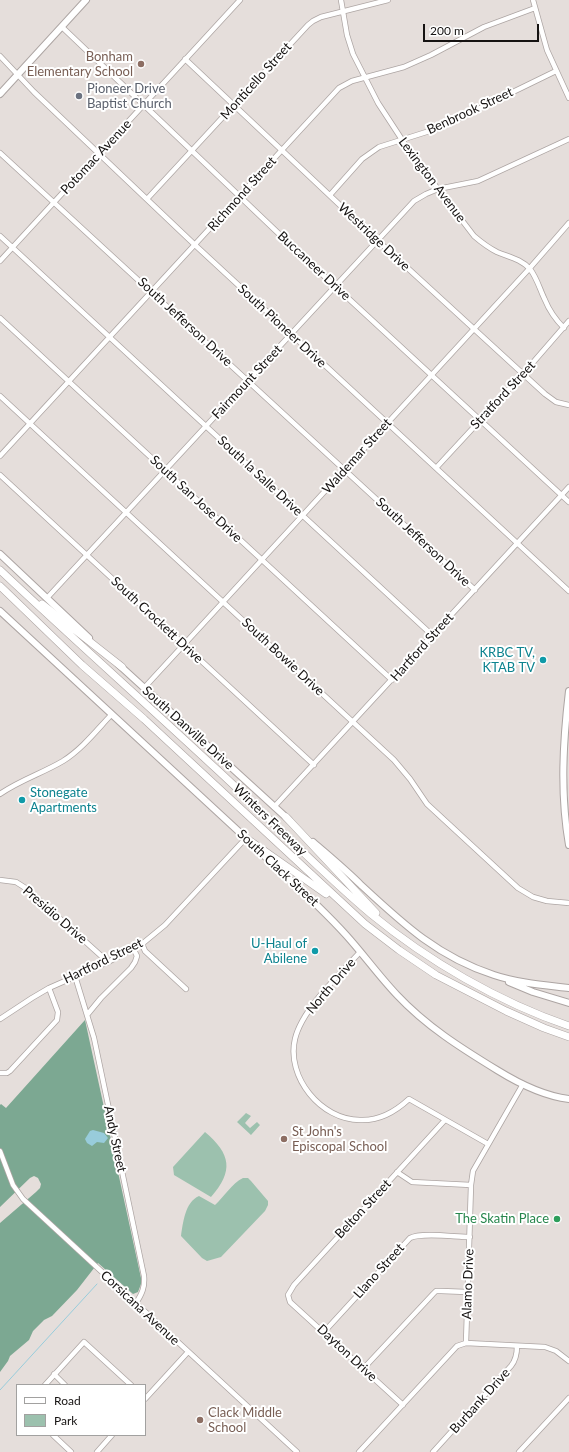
<!DOCTYPE html>
<style>
body{margin:0}
#map{position:relative;width:569px;height:1452px;overflow:hidden;background:#e5dedb;font-family:Lato,sans-serif}
canvas{display:block}
.legend{position:absolute;left:16px;top:1384px;width:130px;height:52px;box-sizing:border-box;background:#fff;border:1px solid #a2a1a0;margin:0;padding:5px 7px;list-style:none;font-size:12px;color:#161312}
.legend li{display:flex;align-items:center;gap:8px;height:20px}
.legend b{width:20px;border:1px solid #a2a1a0}
.scale{position:absolute;left:423px;top:24px;width:116px;height:18px;box-sizing:border-box;border:2px solid #161312;border-top:0;padding-left:5px;font-size:12px;line-height:14px;white-space:nowrap;color:#161312;-webkit-text-stroke:3px #fff;paint-order:stroke}
</style>
<div id="map">
<canvas width="569" height="1452"></canvas>
<ul class="legend">
<li><b style="height:5px;background:#fff"></b>Road</li>
<li><b style="height:11px;background:#9cc1ae"></b>Park</li>
</ul>
<div class="scale">200 m</div>
</div>
<script>
const ctx = document.querySelector('canvas').getContext('2d');
ctx.lineJoin = 'round';
function fill(path, color) {
  ctx.fillStyle = color;
  ctx.fill(path, 'evenodd');
}
function trace(path, color, width, dash) {
  ctx.strokeStyle = color;
  ctx.lineWidth = width;
  ctx.lineCap = dash ? 'butt' : 'round';
  ctx.setLineDash(dash || []);
  ctx.stroke(path);
}
function drawText(font, color, halo, rows, align = 'center') {
  ctx.font = font + ' Lato,sans-serif';
  ctx.lineWidth = 4;
  ctx.setLineDash([]);
  ctx.textBaseline = 'middle';
  ctx.strokeStyle = halo;
  ctx.fillStyle = color;
  for (const [text, x, y, turn = 0] of rows) {
    ctx.save();
    ctx.translate(x, y);
    ctx.rotate((+turn || 0) * Math.PI / 180);
    ctx.textAlign = isNaN(turn) ? turn : align;
    if (halo) ctx.strokeText(text, 0, 0);
    ctx.fillText(text, 0, 0);
    ctx.restore();
  }
}
fill(new Path2D(`
 M246 1113 251 1116 245 1123 250 1128 257 1122 260 1125 251 1135 237 1122Z
 M205 1132C231 1154 234 1171 211 1197L174 1175 173 1167Z
 M243 1178H248L251 1181 268 1201V1205L265 1211 221 1257 207 1261 202 1258 181 1236C183 1223 185 1202 199 1196L215 1205C224 1197 232 1183 243 1178Z`), '#9cc1ae');
fill(new Path2D(`
 M85 1020 141 1278V1284L138 1292 133 1294 98 1263 77 1290 52 1316 44 1320 33 1331 29 1340 10 1356 8 1361 0 1372V1223L36 1192 40 1188 41 1184 38 1178 34 1176 30 1178 0 1207V1105L1 1104 6 1108Z`), '#7ca892');
fill(new Path2D(`
 M93 1130 104 1133 108 1138 104 1143 97 1142 92 1146 87 1143 85 1139 90 1131Z`), '#98ccdb');
trace(new Path2D(`
 M0 1390 97 1284`), '#98ccdb', 1);
const minor = new Path2D(`
 M341 0 347 35 353 54 378 103 412 155 474 236C481 242 489 248 497 252 509 257 521 259 530 269 537 278 540 290 545 300 549 310 556 320 564 328
 M533 0 547 50 569 98
 M62 27 297 251 569 502
 M0 56 34 92 195 245 569 591
 M185 59 377 240 545 394 556 402 569 405
 M0 153 475 590
 M330 195 362 159 379 147 439 128 556 71
 M147 199 308 25 313 21 321 17 388 0
 M0 236 432 635
 M0 261 240 0
 M0 318 392 680
 M0 396 394 760 410 779 427 804 518 888 533 897 547 901 569 903
 M0 456 339 88 352 81 404 67 431 55 484 27 535 8
 M436 468 523 374 569 321
 M0 475 314 765
 M47 598 414 201 426 194 438 189 478 181 569 139
 M144 688 529 269 569 223
 M0 794C20 780 43 773 63 761 82 749 96 731 111 715
 M274 807 569 487
 M0 880 16 882 27 889 108 962
 M142 944 145 951 186 989
 M360 952C340 974 302 1009 295 1039 286 1077 321 1120 360 1120 379 1121 395 1112 409 1099L488 1144
 M75 976 94 1038 144 1276C145 1287 142 1294 136 1303
 M87 1015 101 998 131 968 135 962 137 956 134 950
 M0 1019 32 998 49 988 108 962 142 944 165 925 246 838
 M0 1073H7L10 1071 57 1020 58 1012 49 988
 M0 1151 13 1185 23 1199 297 1452
 M397 1172 412 1182 471 1185
 M324 1332 410 1238C422 1232 455 1237 470 1237
 M466 1343 545 1347 556 1351 569 1361
 M363 1369 433 1294 436 1291H441L467 1292
 M54 1374 65 1385
 M45 1385 84 1342 131 1385
 M145 1399 188 1352
 M403 1405 290 1302 288 1295 294 1285 445 1120
 M53 1435 71 1452
 M97 1452 112 1435
 M359 1452 457 1346 466 1343 471 1185 473 1171 523 1084
 M433 1452 511 1366C516 1360 517 1354 517 1346
 M519 1452 569 1398`);
const major = new Path2D(`
 M0 94 86 0
 M0 554 89 638
 M0 611 249 841
 M118 664 289 820
 M569 691C563 742 560 794 569 845
 M313 842C329 856 346 870 361 885 403 924 438 957 494 975 518 983 544 985 569 988
 M257 849C287 877 318 904 346 935 364 955 379 976 397 995 426 1026 461 1048 497 1070 518 1083 543 1096 569 1099
 M509 982 533 992 569 1003`);
const highway = new Path2D(`
 M0 570C70 636 142 700 212 765 266 814 315 867 371 914 428 961 499 1002 569 1026
 M0 586 82 665 144 719 365 924 399 950 436 975 506 1011 544 1028 569 1037
 M42 604 122 667
 M286 817 376 913
 M246 838 326 894`);
trace(minor, '#ada5a3', 6);
trace(major, '#ada5a3', 8);
trace(highway, '#ada5a3', 8);
trace(minor, '#fff', 4.5);
trace(major, '#fff', 6);
trace(highway, '#fff', 7);
for (const [x, y, r, color] of [
 [141,64,4,"#8d6e63"],
 [79,96,4,"#6b7280"],
 [543,660,4,"#0f9aa8"],
 [22,800,4,"#0f9aa8"],
 [315,951,4,"#0f9aa8"],
 [284,1139,4,"#8d6e63"],
 [557,1219,4,"#2e9e5b"],
 [200,1420,4,"#8d6e63"]
]) {
  const dot = new Path2D();
  dot.arc(x, y, r, 0, 2 * Math.PI);
  ctx.fillStyle = color;
  ctx.fill(dot);
  trace(dot, '#fff', 1.5);
}
drawText('13px', '#785e54', '#fff', [
 ["Bonham",133,57,"right"],
 ["Elementary School",133,72,"right"],
 ["St John's",292,1132],
 ["Episcopal School",292,1147],
 ["Clack Middle",208,1413],
 ["School",208,1428]
], 'left');
drawText('13px', '#161312', '#fff', [
 ["Monticello Street",256,81,-48],
 ["Benbrook Street",470,111,-25],
 ["Potomac Avenue",96,157,-47],
 ["Lexington Avenue",432,180,53],
 ["Richmond Street",242,194,-48],
 ["Westridge Drive",374,237,43],
 ["Buccaneer Drive",314,266,43],
 ["South Jefferson Drive",185,322,43],
 ["South Pioneer Drive",282,326,43],
 ["Fairmount Street",247,382,-47],
 ["Stratford Street",503,395,-47],
 ["Waldemar Street",357,456,-48],
 ["South la Salle Drive",260,476,43],
 ["South San Jose Drive",196,499,43],
 ["South Jefferson Drive",423,542,43],
 ["South Crockett Drive",157,620,43],
 ["Hartford Street",422,647,-48],
 ["South Bowie Drive",283,657,43],
 ["South Danville Drive",188,728,42],
 ["Winters Freeway",270,820,44],
 ["South Clack Street",278,868,43],
 ["Presidio Drive",55,915,41],
 ["Hartford Street",103,961,-26],
 ["North Drive",331,986,-50],
 ["Andy Street",115,1139,78],
 ["Belton Street",363,1209,-47],
 ["Llano Street",379,1271,-48],
 ["Alamo Drive",468,1284,-88],
 ["Corsicana Avenue",140,1308,43],
 ["Dayton Drive",347,1353,43],
 ["Burbank Drive",480,1401,-48]
]);
drawText('13px', '#5b616d', '#fff', [
 ["Pioneer Drive",87,89],
 ["Baptist Church",87,104]
], 'left');
drawText('13px', '#0d838f', '#fff', [
 ["KRBC TV,",535,653],
 ["KTAB TV",535,668],
 ["Stonegate",30,793,"left"],
 ["Apartments",30,808,"left"],
 ["U-Haul of",307,944],
 ["Abilene",307,959]
], 'right');
drawText('13px', '#27864d', '#fff', [
 ["The Skatin Place",549,1219]
], 'right');
</script>
